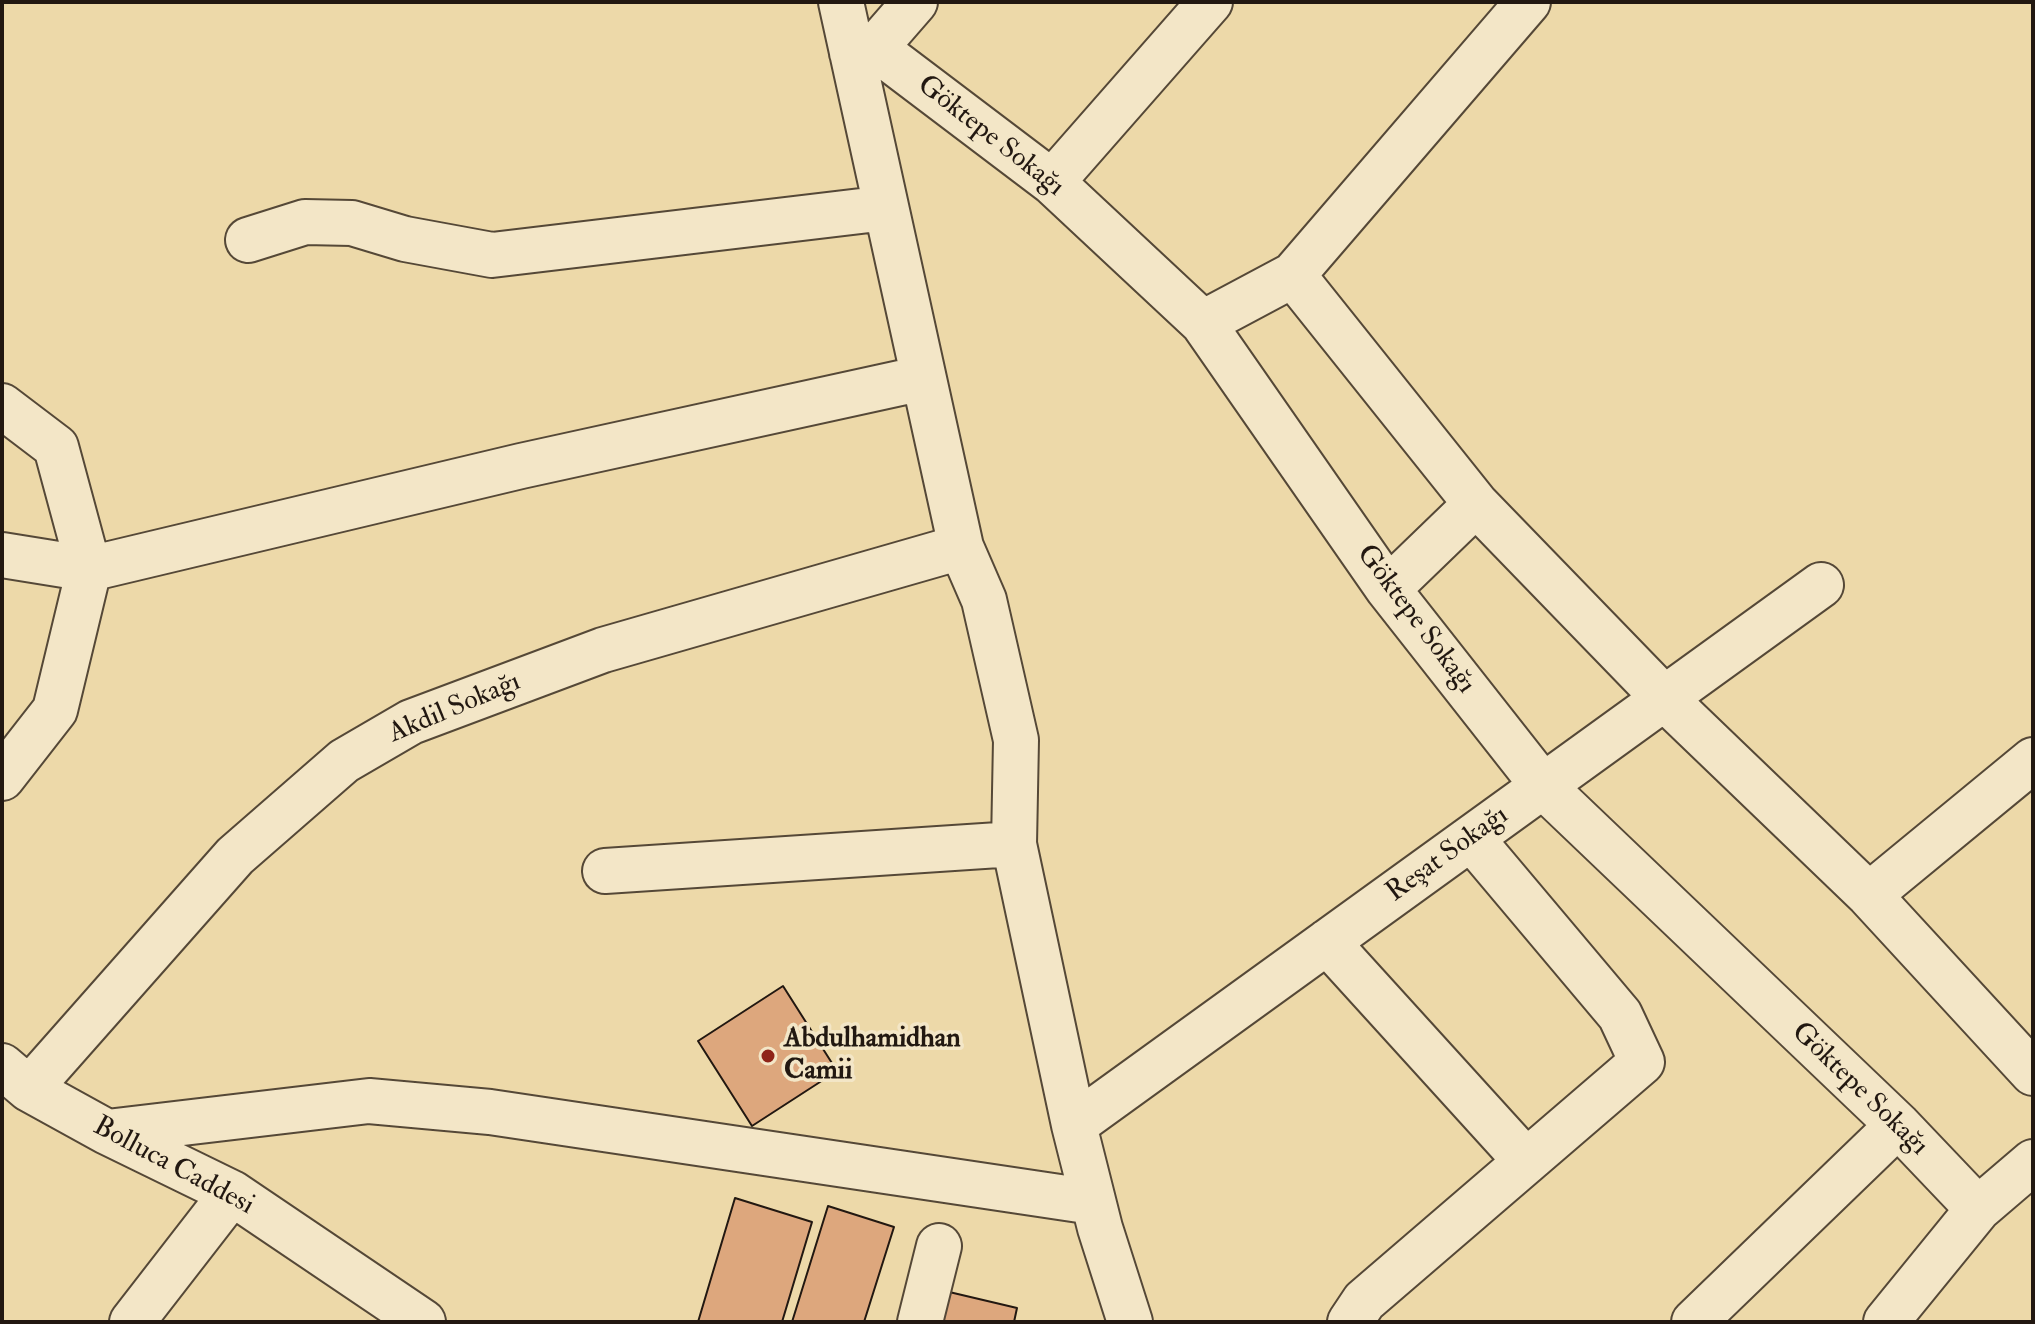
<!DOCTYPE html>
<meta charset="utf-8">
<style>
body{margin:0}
#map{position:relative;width:2035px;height:1324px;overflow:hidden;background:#edd9a9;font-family:"IM FELL Double Pica",serif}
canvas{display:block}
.frame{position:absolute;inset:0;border:4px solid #221811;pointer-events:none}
</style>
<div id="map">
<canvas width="2035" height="1324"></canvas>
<div class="frame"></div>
</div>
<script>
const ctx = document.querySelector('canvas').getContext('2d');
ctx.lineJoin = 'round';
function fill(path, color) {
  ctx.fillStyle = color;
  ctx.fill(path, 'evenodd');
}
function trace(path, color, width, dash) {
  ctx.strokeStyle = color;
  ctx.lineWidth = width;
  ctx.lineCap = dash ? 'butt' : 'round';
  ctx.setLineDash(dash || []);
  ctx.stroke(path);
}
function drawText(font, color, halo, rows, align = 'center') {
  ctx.font = font + ' "IM FELL Double Pica",serif';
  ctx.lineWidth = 7;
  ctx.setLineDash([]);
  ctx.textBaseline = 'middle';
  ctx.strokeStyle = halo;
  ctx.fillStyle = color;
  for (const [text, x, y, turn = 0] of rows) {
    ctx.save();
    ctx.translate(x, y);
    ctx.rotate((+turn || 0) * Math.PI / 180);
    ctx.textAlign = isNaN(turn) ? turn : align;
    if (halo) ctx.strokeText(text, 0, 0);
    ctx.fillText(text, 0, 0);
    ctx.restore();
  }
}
const building = new Path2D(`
 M783 986 837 1071 752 1126 698 1041Z
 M735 1198 812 1222 782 1322H698Z
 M828 1206 894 1227 864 1322H792Z
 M945 1291 1017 1308 1014 1322H938Z`);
fill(building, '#dda77d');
trace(building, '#221811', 2);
const minor = new Path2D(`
 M841 2 961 547 984 600 1016 740 1014 844 1074 1125 1100 1228 1130 1322
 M875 48 915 2
 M852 53 875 48 1052 182 1203 323 1388 589 1543 786 1898 1125 1978 1209
 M1052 182 1210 2
 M248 240 305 222 352 223 405 239 492 255 886 208
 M1293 275 1476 504 1664 698 1869 895 2033 1073
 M1203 323 1293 275 1528 2
 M2 406 56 447 89 569 55 710 2 778
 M2 555 89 569 521 466 923 378
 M1388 589 1476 504
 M605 871 1014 844
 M1869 895 2033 760
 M1327 942 1526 1161
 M2 1066 29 1089 107 1132 232 1193 423 1322
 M29 1089 235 856 344 761 411 722 603 650 961 547
 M1074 1125 1821 585
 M107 1132 369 1101 490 1112 1093 1202
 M132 1322 232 1193
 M920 1322 939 1246
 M1350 1322 1364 1301 1642 1062 1620 1015 1471 838
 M1694 1322 1898 1125
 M1886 1322 1978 1209 2033 1162`);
trace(minor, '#554837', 48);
trace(minor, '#f3e6c7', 44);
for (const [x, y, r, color] of [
 [768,1056,8,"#8f2418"]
]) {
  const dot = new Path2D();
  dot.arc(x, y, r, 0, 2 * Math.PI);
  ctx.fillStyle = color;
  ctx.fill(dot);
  trace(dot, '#f3e6c7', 3);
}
drawText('28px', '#221811', '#f3e6c7', [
 ["Göktepe Sokağı",990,137,38],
 ["Göktepe Sokağı",1415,620,53],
 ["Akdil Sokağı",455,709,-23],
 ["Reşat Sokağı",1448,855,-36],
 ["Göktepe Sokağı",1859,1090,44],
 ["Bolluca Caddesi",173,1167,28]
]);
drawText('bold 28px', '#221811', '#f3e6c7', [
 ["Abdulhamidhan",784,1040],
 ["Camii",784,1072]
], 'left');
</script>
